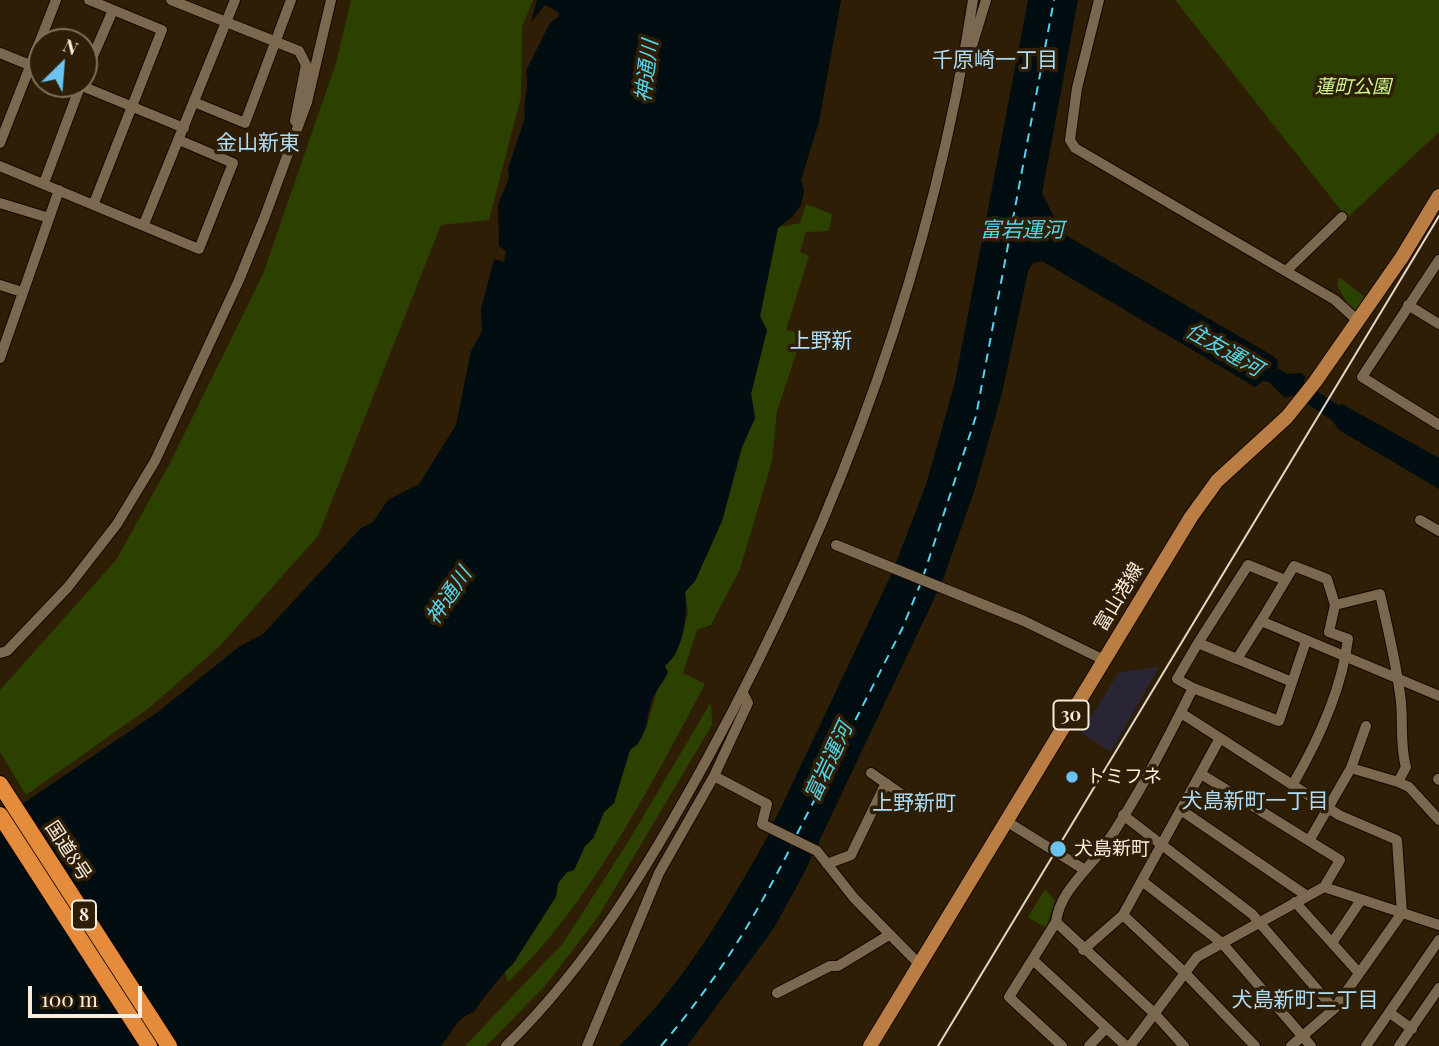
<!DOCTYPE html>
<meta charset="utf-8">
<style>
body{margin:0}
#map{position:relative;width:1439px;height:1046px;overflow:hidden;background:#2d1e05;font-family:"Playfair Display",serif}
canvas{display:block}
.north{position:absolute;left:28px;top:28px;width:70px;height:70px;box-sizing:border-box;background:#2d1e05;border:2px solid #7e715c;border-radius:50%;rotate:25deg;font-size:19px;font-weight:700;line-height:28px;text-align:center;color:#f8eddf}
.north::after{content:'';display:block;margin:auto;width:24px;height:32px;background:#6bc3f2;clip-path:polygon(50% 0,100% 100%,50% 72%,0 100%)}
.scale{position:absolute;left:28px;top:986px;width:114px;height:32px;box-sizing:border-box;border:4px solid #f8eddf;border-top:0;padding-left:9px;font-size:21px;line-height:24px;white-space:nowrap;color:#f8eddf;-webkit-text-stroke:5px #2d1e05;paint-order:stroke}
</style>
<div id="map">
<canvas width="1439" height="1046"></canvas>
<div class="north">N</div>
<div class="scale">100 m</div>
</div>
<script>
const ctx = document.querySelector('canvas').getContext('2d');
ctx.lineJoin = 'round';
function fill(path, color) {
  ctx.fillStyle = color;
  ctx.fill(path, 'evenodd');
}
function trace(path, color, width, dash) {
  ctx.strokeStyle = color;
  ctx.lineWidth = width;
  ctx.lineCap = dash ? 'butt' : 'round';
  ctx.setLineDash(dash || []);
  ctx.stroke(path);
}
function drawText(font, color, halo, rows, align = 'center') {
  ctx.font = font + ' "Playfair Display","Noto Sans JP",serif';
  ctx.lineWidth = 7;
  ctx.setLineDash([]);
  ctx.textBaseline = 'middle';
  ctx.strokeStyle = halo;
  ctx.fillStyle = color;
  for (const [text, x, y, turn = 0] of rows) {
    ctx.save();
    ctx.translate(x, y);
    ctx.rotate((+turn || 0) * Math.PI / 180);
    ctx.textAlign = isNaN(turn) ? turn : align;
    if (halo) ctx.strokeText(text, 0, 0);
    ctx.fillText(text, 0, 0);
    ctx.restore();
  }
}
fill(new Path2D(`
 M1159 667 1111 752 1081 733 1119 672Z`), '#292535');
fill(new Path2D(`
 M351 0H533L522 27 521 97 489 220 441 225 318 536 219 647 149 708 26 795 0 752V690L116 560 170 463 263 274 336 63Z
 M1175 0H1439V132L1347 218Z
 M806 204 832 214 829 231 806 232 800 252 809 256 786 330 803 333 777 411 772 461 740 569 711 625 697 630 683 673 705 684C653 782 589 906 508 982L504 970 513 964 556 897 558 883 567 872 574 870 585 846 594 838 604 812 614 803 630 749 638 745 647 726 664 666 675 656 682 635 688 613 685 592 695 581 722 521 742 447 755 418 751 394 760 316 778 227 800 223Z
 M1339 277 1365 297 1355 312H1352L1337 285Z
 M711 702 712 725 598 917 546 985 486 1046H465L563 943 628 842Z
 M1045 889 1055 901 1046 928 1028 917Z`), '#2c4000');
fill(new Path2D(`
 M537 0H841L819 122 801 180 804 191 801 205 792 217 778 228 760 316 767 330 751 394 755 418 742 447 722 521 695 581 685 592C688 616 684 649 665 666L668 672C665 679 661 684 657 690 644 709 652 735 630 750L614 803 604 812 593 838 585 846 574 870 567 872 558 883 556 896 513 964C507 968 478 1004 474 1012 457 1016 451 1035 441 1046H0V819L158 712 240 646 263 634 361 528 373 522 388 500 419 484 456 425 471 351 482 331 481 309 494 259 504 262 506 251 499 246 498 205 509 178 508 169 525 117C522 100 530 90 526 71L550 23 559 16 558 12 545 5 531 22Z
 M1028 0H1078L1042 193 1062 233 1273 356 1278 361 1277 368 1288 374 1302 373 1305 377 1304 383 1339 406 1342 404 1439 458V489L1339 430 1332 420 1294 395 1285 398 1269 382 1263 381 1255 387 1042 261 1033 263 1028 271 1002 393 974 492 942 582 804 873 774 928 687 1046H619C683 985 726 911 769 834L767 830 776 818 892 573 926 485 955 382Z`), '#010d10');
trace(new Path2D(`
 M923 577 976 416 1054 0
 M797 834 902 629 920 585
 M661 1046C718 979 753 921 793 843`), '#57d5ec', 2, [9, 7]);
const minor = new Path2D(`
 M89 0 162 30 94 203
 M171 0 299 51 306 65 295 121
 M1099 0 1077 88 1070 140 1075 148 1335 300 1358 321
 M972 46 986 0
 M0 53 42 70
 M84 77 113 10
 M77 84 184 128
 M194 102 245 123 291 0
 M0 143 56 0
 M0 166 199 249 233 163 179 140
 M44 183 81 84
 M0 203 49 218
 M144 224 235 0
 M1439 260 1362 377 1439 425
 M1286 271 1342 217
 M0 285 22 292
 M1408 305 1439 324
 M0 358 59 190
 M1420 520 1439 531
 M836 545 1024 621 1104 660
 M1261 621 1294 566 1327 579 1335 605
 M1198 643 1248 565 1285 580
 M0 653 7 651 68 587 117 524 155 461 239 280 265 216 307 102 331 0
 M1237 659 1292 682
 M1193 688 1279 721 1306 641
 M743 693 748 703 714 776 767 804 762 824 817 851 854 898 920 965
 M1181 713 1220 738
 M1351 768 1398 782
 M871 773 923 809
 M1201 774 1340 860 1324 887
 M1438 779 1439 780
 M1293 784C1318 741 1342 688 1348 639L1329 632 1335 605 1380 594C1388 630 1397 665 1401 702 1403 724 1400 746 1406 767L1398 782 1409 787 1439 820
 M1181 810 1307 896
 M1123 815 1252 914 1334 1009
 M1006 821 1085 870
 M1309 841 1351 768 1366 726
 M827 864 851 855 886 783
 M1142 881 1222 943 1311 1046
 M1295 902 1359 973
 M1123 915 1185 973 1255 1046
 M1056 922C1060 891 1087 871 1104 847 1137 799 1167 740 1193 688L1177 679 1198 643 1237 659 1261 621 1439 696
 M1332 943 1361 900
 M1083 950 1123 915 1220 738 1339 815 1397 840 1402 913 1334 1009 1291 1046
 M1033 960 1126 1046
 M777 993 830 966H838L889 935
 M1390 1013 1412 1029
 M506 1046C590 964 650 863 706 761 836 523 932 269 973 0
 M587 1046 659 873 714 776
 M1062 1046 1009 997 1056 922 1155 1014 1184 1046
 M1089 1046 1106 1028
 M1130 1046 1197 957 1324 887 1439 925
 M1366 1046 1439 940
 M1399 1046 1439 988`);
const major = new Path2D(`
 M870 1046 1191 517 1217 481 1287 417 1315 382 1402 257 1439 196`);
const highway = new Path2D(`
 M0 784 169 1046
 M0 815 149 1046`);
trace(minor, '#150700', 12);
trace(major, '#150700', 16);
trace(highway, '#150700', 18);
trace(minor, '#7a684f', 10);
trace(major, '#ba7d44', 14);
trace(highway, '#e58b3c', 16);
trace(new Path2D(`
 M938 1046 1439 216`), '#e2d7c8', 2);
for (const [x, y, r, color] of [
 [1072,777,7,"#6bc3f2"],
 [1058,849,9,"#6bc3f2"]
]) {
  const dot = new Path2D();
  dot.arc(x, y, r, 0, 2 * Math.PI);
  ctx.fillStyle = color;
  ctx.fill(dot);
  trace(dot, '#2d1e05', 2.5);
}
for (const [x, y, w] of [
 [1071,715,35],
 [84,915,24]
]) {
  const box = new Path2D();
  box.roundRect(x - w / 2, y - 14.5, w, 29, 5);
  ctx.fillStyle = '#2d1e05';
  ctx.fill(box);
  trace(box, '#f8eddf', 2);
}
drawText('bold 18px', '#f8eddf', null, [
 ["30",1071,715],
 ["8",84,915]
]);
drawText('italic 19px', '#cbf68a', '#2d1e05', [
 ["蓮町公園",1353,87]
]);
drawText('19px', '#f8eddf', '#2d1e05', [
 ["富山港線",1119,597,-59],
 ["国道8号",68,851,57]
]);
drawText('19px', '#f8eddf', '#2d1e05', [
 ["トミフネ",1086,777],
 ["犬島新町",1074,849]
], 'left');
drawText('21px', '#afdcf7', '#2d1e05', [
 ["千原崎一丁目",995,60],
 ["金山新東",258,143],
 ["上野新",821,341],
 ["犬島新町一丁目",1255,801],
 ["上野新町",914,803],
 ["犬島新町二丁目",1305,1000]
]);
drawText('italic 21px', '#57d5ec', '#2d1e05', [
 ["神通川",647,71,-83],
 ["富岩運河",1022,230],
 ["住友運河",1224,350,30],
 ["神通川",449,596,-56],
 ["富岩運河",829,762,-65]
]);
</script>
